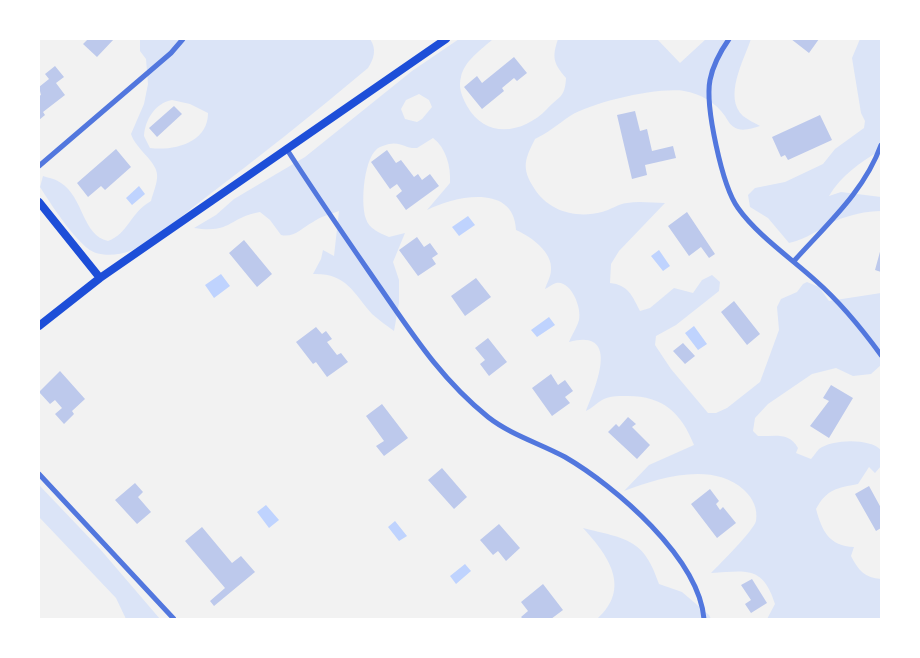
<!DOCTYPE html>
<style>
body{margin:0}
#map{position:relative;width:920px;height:658px;overflow:hidden;background:#f2f2f2;font-family:"Source Sans 3",sans-serif}
canvas{display:block}
.frame{position:absolute;inset:0;border:40px solid #fff;pointer-events:none}
</style>
<div id="map">
<canvas width="920" height="658"></canvas>
<div class="frame"></div>
</div>
<script>
const ctx = document.querySelector('canvas').getContext('2d');
ctx.lineJoin = 'round';
function fill(path, color) {
  ctx.fillStyle = color;
  ctx.fill(path, 'evenodd');
}
function trace(path, color, width, dash) {
  ctx.strokeStyle = color;
  ctx.lineWidth = width;
  ctx.lineCap = dash ? 'butt' : 'round';
  ctx.setLineDash(dash || []);
  ctx.stroke(path);
}
fill(new Path2D(`
 M140 39H370C377 49 374 59 368 68 313 114 258 158 201 201 179 218 156 241 130 251 120 255 106 256 96 253 79 248 50 203 40 187L43 176C49 178 56 179 61 183 84 198 82 235 108 241 129 233 129 214 151 201 153 193 158 182 157 174 156 161 135 148 131 134L144 104 148 84 146 59 140 51ZM172 100 190 104 208 113C208 143 174 151 150 148L144 136C145 120 155 103 172 100Z
 M459 39H493C482 49 464 61 461 77 458 87 462 97 467 106 486 140 524 133 547 109 559 96 565 98 566 78 553 63 552 57 558 39H657L680 63 706 39H751C744 60 723 97 743 116 748 120 755 123 760 126 753 128 745 131 738 129 731 127 728 121 725 116 715 102 701 94 684 91 657 87 593 102 570 116 558 124 548 133 535 139 525 159 521 168 534 188 548 211 576 219 602 212 610 210 618 204 627 203 639 201 653 203 665 203L619 251 611 264 610 283C628 285 632 295 640 311L650 308 674 288 693 293 702 280 712 275 720 282 719 291 676 325 656 336 655 345 671 369 708 413H716L727 408 760 382 779 330 777 307 781 299 797 292 803 284 807 282 819 287 829 301 881 293V365L871 374 853 376 836 368 812 374 768 404 755 418 753 431 758 436C773 437 789 431 798 448L796 453 811 459C814 456 816 452 819 449 832 439 870 438 881 450V466L875 473 869 467 858 484C837 488 827 489 816 509 822 531 829 546 854 547L851 556C858 570 865 578 881 579V619H767L775 604C763 565 746 571 711 573 720 564 754 530 756 521 758 509 753 498 744 490 712 461 659 478 624 491L649 465 694 445C681 412 662 395 625 396 617 396 609 396 602 400 597 403 592 408 586 411 596 386 621 328 569 342 572 335 577 327 579 320 582 308 571 280 556 283 552 284 548 288 545 289 547 283 551 276 551 270 553 252 530 236 516 230 514 183 455 196 427 210L450 183C451 166 446 148 433 138L417 148C403 149 400 138 380 147 364 154 360 203 366 219 369 229 380 233 389 237L405 233 393 262 399 280V303L394 331C387 326 379 320 372 314 353 292 346 273 313 274L321 259 323 250 334 256 339 211C330 214 320 217 313 222 302 228 294 238 281 235L270 220 260 212C229 217 232 234 194 228L216 215 234 199 305 157 412 71ZM419 94 429 100 432 107 422 119 417 122 405 119 401 109 406 100Z
 M860 39H881V150C861 162 841 175 829 196L841 192 881 197V211C867 211 849 215 835 221 819 229 807 239 789 243L768 218 750 207 748 195 755 188 785 182 823 164 835 149 864 128 865 121 861 113 852 58Z
 M39 485 100 549 160 619H126L116 598 39 517Z
 M583 528C626 539 644 538 659 584L682 592 709 615 711 619H597C632 588 608 555 583 528Z`), '#dbe4f7');
fill(new Path2D(`
 M139 186 145 194 132 205 126 198Z
 M468 216 475 225 459 236 452 227Z
 M659 250 670 266 663 271 651 256Z
 M221 274 230 286 214 298 205 285Z
 M549 317 555 325 537 337 531 330Z
 M694 326 707 344 698 350 685 333Z
 M266 505 279 520 269 528 257 512Z
 M395 521 407 536 399 541 388 527Z
 M465 564 471 571 456 584 450 576Z`), '#bfd3fe');
fill(new Path2D(`
 M88 39H114L97 57 83 44Z
 M791 39H819L809 53Z
 M514 57 527 73 517 81 514 78 502 88 504 91 482 109 464 87 477 76 482 83Z
 M55 66 64 77 56 83 65 95 43 112 45 115 39 120V96L41 95 39 87 49 79 45 74Z
 M174 106 182 114 157 137 149 128Z
 M635 111 640 131 647 129 652 151 673 146 676 158 645 165 647 175 632 179 617 115Z
 M820 115 832 140 788 160 785 155 781 157 772 137Z
 M116 149 131 167 105 190 101 186 88 197 77 183Z
 M387 150 396 163 401 160 414 177 418 174 422 180 430 174 439 186 406 210 396 196 402 191 397 184 390 189 371 162Z
 M687 212 715 254 709 258 701 247 689 256 668 226Z
 M417 237 424 247 430 243 438 254 432 258 436 264 418 276 399 250Z
 M244 240 272 274 257 287 229 253Z
 M881 248V272L875 270Z
 M476 278 491 297 465 316 451 296Z
 M734 301 760 334 747 345 721 312Z
 M316 327 322 334 326 331 332 339 327 342 337 355 341 353 348 362 327 377 316 362 313 364 296 342Z
 M488 338 507 362 489 376 480 364 485 360 475 348Z
 M683 343 695 356 685 364 673 351Z
 M60 371 85 399 72 411 74 414 64 424 55 414 62 408 55 400 50 404 39 392Z
 M551 374 558 385 565 380 573 391 565 397 570 403 552 416 532 388Z
 M831 385 853 398 829 438 810 426 829 401 823 398Z
 M382 404 408 438 384 456 376 446 384 441 366 416Z
 M628 417 636 424 632 427 650 445 637 459 608 432 616 424 619 427Z
 M442 468 467 497 454 509 428 480Z
 M135 483 143 492 138 497 151 512 137 524 115 500Z
 M869 486 881 508V528L876 531 855 494Z
 M710 489 719 501 716 504 720 510 723 507 736 523 717 538 691 504Z
 M499 524 520 548 506 561 498 551 493 555 480 540Z
 M202 527 232 563 241 556 255 572 214 606 210 601 225 588 185 541Z
 M752 579 767 603 751 613 745 604 751 600 741 585Z
 M543 584 563 610 551 619H523L521 617 528 611 521 602Z`), '#bdc9ec');
trace(new Path2D(`
 M729 39C720 52 713 64 710 80 705 106 722 186 738 208 757 235 792 259 816 281 841 303 862 329 881 355
 M286 148C316 195 348 241 379 286 413 335 441 379 488 417 511 435 539 443 565 457 615 486 699 558 704 619
 M39 166 171 53 183 39
 M794 261C827 224 864 192 881 145
 M39 474 174 619`), '#5277de', 5);
trace(new Path2D(`
 M39 202 100 278
 M39 326 100 278 446 39`), '#1d4ed8', 8);
</script>
